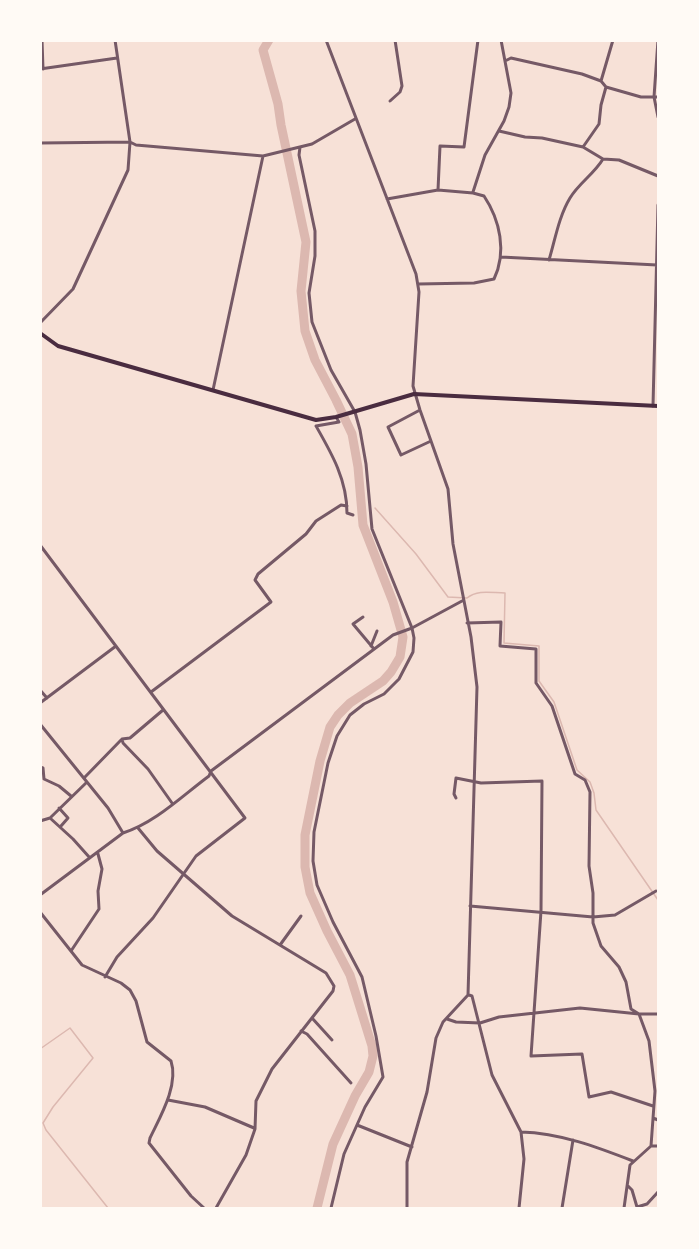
<!DOCTYPE html>
<style>
body{margin:0}
#map{position:relative;width:699px;height:1249px;overflow:hidden;background:#f7e1d7;font-family:"DM Sans",sans-serif}
canvas{display:block}
.frame{position:absolute;inset:0;border:42px solid #fffaf5;pointer-events:none}
</style>
<div id="map">
<canvas width="699" height="1249"></canvas>
<div class="frame"></div>
</div>
<script>
const ctx = document.querySelector('canvas').getContext('2d');
ctx.lineJoin = 'round';
function trace(path, color, width, dash) {
  ctx.strokeStyle = color;
  ctx.lineWidth = width;
  ctx.lineCap = dash ? 'butt' : 'round';
  ctx.setLineDash(dash || []);
  ctx.stroke(path);
}
trace(new Path2D(`
 M375 508 416 554 448 597 467 598C478 589 492 593 505 593L504 643 539 646V681L554 702 577 770 590 782 594 793 596 810 658 900
 M40 1049 70 1028 93 1058 53 1107 43 1123 46 1130 108 1208`), '#dcb8b0', 1.5);
trace(new Path2D(`
 M269 40 263 50 278 104 281 125 306 242 301 291 305 331 315 360 336 400 352 434 358 467 363 525 393 602 403 637 400 657 391 672 383 681 350 703 338 715 330 727 320 761 305 835V867L310 893 327 931 350 975 372 1046 373 1056 369 1072 355 1096 333 1144 317 1208`), '#dcb8b0', 9);
trace(new Path2D(`
 M42 40 43 69
 M326 40 416 274 419 292 413 386 420 410 448 489 453 544 471 637 477 687 468 995 443 1022 436 1038 427 1092 407 1162V1208
 M658 40 654 97 658 117
 M505 61 511 58 582 74 601 81 606 87 641 97H658
 M40 69 117 58
 M601 81 613 40
 M390 101 400 92 402 86 395 40
 M499 131 525 137 542 138 583 147 603 159
 M40 143 130 142 136 145 263 156 312 144 355 119
 M300 147 299 155 315 231V256L309 293 312 322 331 370 355 412 360 430 366 464 372 529 412 628 414 638 413 652 399 679 384 694 364 704 350 715 337 736 328 763 314 832 313 861 317 885 333 922 362 977 376 1036 383 1077 365 1107 344 1154 331 1208
 M583 147 599 124 601 105 606 87
 M438 190 440 146 464 147 478 40
 M473 192 485 155 504 121 509 107 511 93 501 40
 M387 199 438 190 473 193 484 196C500 220 507 252 494 279L474 283 418 284
 M501 257 657 265
 M549 260C555 240 559 216 570 198 579 183 594 174 603 159L619 160 658 176
 M40 323 73 289 128 170 130 142 115 40
 M213 390 263 156
 M653 406 658 205
 M420 410 388 427 401 455 431 441
 M336 417 339 422 316 426C332 454 347 480 347 513L353 515
 M40 545 245 818 196 856 153 918 117 957 105 977
 M363 617 353 624 374 649
 M467 623 501 622 500 646 536 649V683L552 706 575 774 585 780 590 792 589 866 593 893V923L601 946 619 967 626 982 631 1009 639 1014 649 1041 655 1091 651 1146
 M371 646 377 631
 M40 690 47 698
 M151 692 271 602 255 580 258 574 306 534 316 521 341 505 347 506
 M40 703 116 646
 M40 724 108 808 123 833
 M122 739 123 743 148 769 172 803
 M40 767 43 768 44 779 59 786 71 796
 M84 778 122 739 130 738 163 710
 M456 798 454 794 456 778 481 783 542 781 541 911 531 1056 582 1054 589 1097 611 1092 653 1106
 M59 808 68 818 61 826
 M50 818 73 839 90 858
 M40 821 50 818 87 782
 M138 828 157 851 232 916 326 973 334 986 333 991 272 1069 256 1101 255 1129 246 1155 216 1208
 M40 895 123 833C155 823 182 796 209 776L211 771 393 635 412 628 462 601
 M470 906 593 917 615 915 656 891
 M40 912 82 965 121 983 130 990 136 1001 147 1042 171 1061C179 1085 160 1117 150 1138L149 1143 191 1196 204 1208
 M280 945 301 916
 M71 951 99 909 98 891 102 869 98 854
 M469 995 472 996 492 1075 521 1132 524 1159 519 1208
 M312 1018 332 1040
 M447 1019 456 1022 480 1023 499 1017 580 1008 639 1014H658
 M301 1031 307 1034 351 1083
 M168 1100 205 1107 254 1128
 M653 1118 658 1120
 M357 1125 412 1147
 M521 1132C560 1133 597 1147 633 1161
 M628 1186 632 1190 637 1207
 M637 1207 647 1204 658 1192
 M562 1208 573 1140
 M624 1208 630 1165 651 1146H658`), '#755966', 3);
trace(new Path2D(`
 M40 333 58 346 316 420 336 417 414 394 658 406`), '#4a2c40', 4);
</script>
